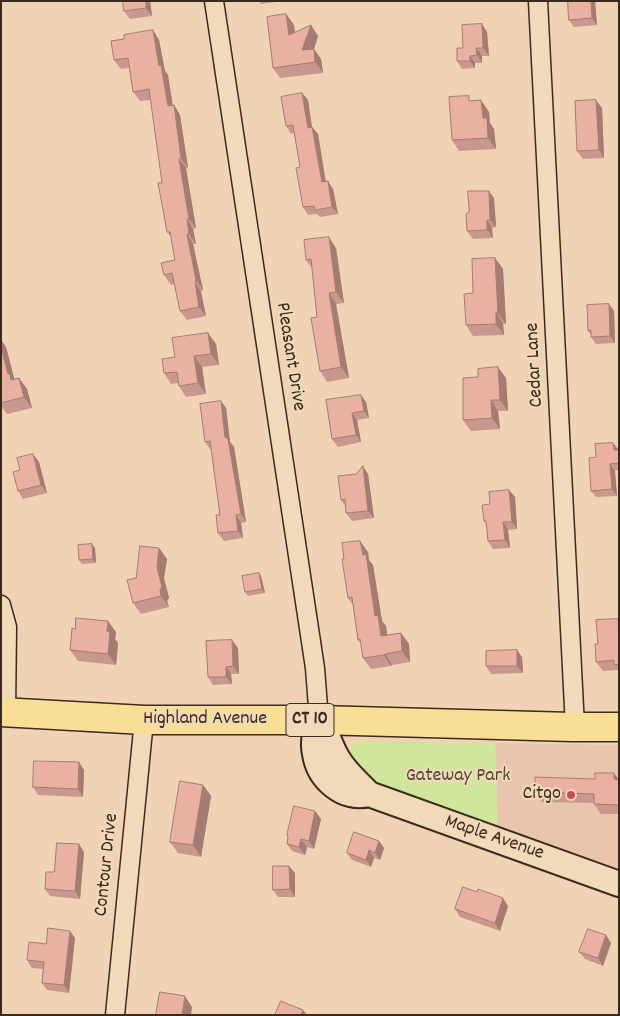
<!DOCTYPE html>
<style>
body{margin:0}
#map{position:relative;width:620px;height:1016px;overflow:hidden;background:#f0d2b5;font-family:Dekko,sans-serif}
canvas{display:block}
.frame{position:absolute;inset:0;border:2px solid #3b2a1e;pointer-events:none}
</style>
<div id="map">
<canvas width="620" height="1016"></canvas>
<div class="frame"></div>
</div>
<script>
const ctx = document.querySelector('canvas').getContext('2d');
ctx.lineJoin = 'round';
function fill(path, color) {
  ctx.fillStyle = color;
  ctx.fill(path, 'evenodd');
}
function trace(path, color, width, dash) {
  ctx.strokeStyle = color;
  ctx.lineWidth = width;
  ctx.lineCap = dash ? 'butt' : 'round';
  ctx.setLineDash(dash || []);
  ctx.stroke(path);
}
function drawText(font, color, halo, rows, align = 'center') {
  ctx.font = font + ' Dekko,sans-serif';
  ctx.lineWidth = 4;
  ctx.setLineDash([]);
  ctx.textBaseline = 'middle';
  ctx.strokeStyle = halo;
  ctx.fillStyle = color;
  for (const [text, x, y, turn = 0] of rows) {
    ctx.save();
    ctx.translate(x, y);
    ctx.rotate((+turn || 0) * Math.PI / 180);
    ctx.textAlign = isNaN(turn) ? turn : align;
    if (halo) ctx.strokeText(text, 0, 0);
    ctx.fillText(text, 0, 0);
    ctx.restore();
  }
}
fill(new Path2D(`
 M495 743 619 745V872L498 829Z`), '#eac5ad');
fill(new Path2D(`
 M362 741 495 743 498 829 390 790C377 782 326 753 362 741Z`), '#d0e69c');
const street = new Path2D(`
 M214 1 315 668 319 720
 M538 1 575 727
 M1 605 7 627 6 713
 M115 1015 144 720`);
const secondary = new Path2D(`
 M319 720C327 732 330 746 338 759 346 773 358 782 369 794L619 884
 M319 720C315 731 312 742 315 754 319 779 344 801 369 794`);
const highway = new Path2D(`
 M1 712 144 720H319L572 727H619`);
trace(street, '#3b2a1e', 21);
trace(secondary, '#3b2a1e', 28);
trace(highway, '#3b2a1e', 31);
trace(street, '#f1daba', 18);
trace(secondary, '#f1daba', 24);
trace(highway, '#f9df96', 28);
fill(new Path2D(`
 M150 1 152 16 130 19 124 11Z
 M259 1H283L261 4Z
 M568 1H595L597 25 574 27 569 20Z
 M286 14 294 25 295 32 318 36 314 49 321 59 323 73 280 78 273 68Z
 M482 24 487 32 489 56H482V63H475V68L462 69 457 61 463 48Z
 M153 30 159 40 165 71 168 75 173 105H174L180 115 188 168H186L196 228 193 229 196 244H193L203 290 201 292 206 316 187 320 180 311 174 284 171 285 164 275 175 260 171 237 167 232 162 183 151 100 140 101 133 92 129 68 121 69 114 60 124 39Z
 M302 93 308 100 312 127 318 134 326 182 333 189 338 214 320 217 317 214 308 215 303 207 300 167 294 133 291 134 286 126Z
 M472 101 489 112 490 123 494 129 496 149 459 151 452 140Z
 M602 108 604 158 583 159 577 151Z
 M494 198 496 227 492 228 493 238 473 239 467 231 469 212Z
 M336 248 344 303 336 304 349 378 327 382 320 371 317 317 312 268 306 260Z
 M495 258 503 269 506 324H503L504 335 473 336 466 325 473 293Z
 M614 311 615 343 596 344 591 337V334L588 331Z
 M208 333 216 344 219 365 202 367 206 394 186 397 179 386 178 383 171 384 164 373 175 357Z
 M1 340 6 347 14 379 19 378 27 389 32 408 7 414 1 406Z
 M506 378 508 411H498L500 429 471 431 463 420Z
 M326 400 366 402 369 418 357 420 361 442 338 447 332 439Z
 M226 408 230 442 234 447 246 522 241 523 243 538 224 541 218 533 220 515 211 449H210L205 442Z
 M619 450V470L615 471 617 496 596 497 591 491 596 457Z
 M39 462 47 493 23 499 18 491Z
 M368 474 374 518 352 521 346 513V507L341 500Z
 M509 490 515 497 517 529 508 530 510 548 493 549 488 541 487 524 484 521 490 504Z
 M95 548 96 563 82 564 79 560Z
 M159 548 167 559 164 578 169 598 167 601 169 607 141 614 133 603 136 578Z
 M368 552 369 560 373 565 382 621 386 626 387 635 401 633 409 644 410 662 392 665 391 666 371 669 363 658 361 644 358 640 353 605 348 598 344 559Z
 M259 573 261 576 265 593 248 596 245 592Z
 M618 619 619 620V672L618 670 603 671 596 662 598 644Z
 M116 632 115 639 118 643 116 665 78 661 70 650Z
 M238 648 239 674H231L232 684 213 685 208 677Z
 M522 657 523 673 491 674 486 666Z
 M84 770 83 797 38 795 33 787Z
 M619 780V814H601L594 804V803L542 802 535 792Z
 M203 785 211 796 201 857 178 853 170 842Z
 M315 811 321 819 314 849 307 847 305 855 292 851 287 844Z
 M379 841 384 848 380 860 374 858 371 867 352 860 347 853Z
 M84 852 80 899 50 896 45 889 54 872Z
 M295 873V897H278L273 890Z
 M508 906 500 931 460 917 455 909Z
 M606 935 611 943 603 966 585 959 579 952Z
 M75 938 69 993 47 990 42 983 43 969 32 968 27 960 46 944Z`), '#c9988c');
fill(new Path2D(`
 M146 1H150L152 16 146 8Z
 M591 1H595L597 25 592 18Z
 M286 14 294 25 296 45 289 35Z
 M482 24 487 32 489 56 483 48Z
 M311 25 318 36 314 49 321 59 323 73 315 62 302 50Z
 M153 30 159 40 165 71 168 75 174 116 168 106 159 66Z
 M476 48 482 56V63L477 55Z
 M470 56 475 63V68L470 61Z
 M302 93 308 100 313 135 308 128Z
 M481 100 489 112 490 123 494 129 496 149 488 138 483 118Z
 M596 100 602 108 604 158 599 150Z
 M174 105 180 115 188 168 181 158Z
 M312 127 318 134 327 190 322 182Z
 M179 159 186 168 196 228 189 219Z
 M328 181 333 189 338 214 332 207Z
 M489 191 494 198 496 227 490 220Z
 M187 219 193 229 196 244 189 234Z
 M487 220 492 228 493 238 487 230Z
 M187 234 193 244 203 290 196 280Z
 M329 237 336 248 344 303 336 292Z
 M495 258 503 269 506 324 498 313Z
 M195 282 201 292 206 316 199 307Z
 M329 293 336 304 349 378 341 367Z
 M609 304 614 311 615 343 610 336Z
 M496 312 503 324 504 335 496 324Z
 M208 333 216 344 219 365 211 354Z
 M1 340 6 347 15 381 11 380 8 374 1 347Z
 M194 356 202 367 206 394 198 383Z
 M498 367 506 378 508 411 500 400Z
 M19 378 27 389 32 408 24 397Z
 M361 395 366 402 369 418 364 411Z
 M491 400 498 411 500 429 492 418Z
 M221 401 226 408 230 442 234 447 246 522 241 514 225 437Z
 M352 413 357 420 361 442 356 435Z
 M613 443 618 449 619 457 614 450Z
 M33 454 39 462 47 493 41 485Z
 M610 464 615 471 617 496 612 489Z
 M363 466 368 474 374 518 368 511Z
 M509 490 515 497 517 529 512 522Z
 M236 515 241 523 243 538 238 531Z
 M503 522 508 530 510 548 505 540Z
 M360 541 368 552 369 560 373 565 382 621 386 626 389 647 381 636 375 616Z
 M92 544 95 548 96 563 93 559Z
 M159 548 167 559 164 578 169 598 167 601 169 607 161 596 157 567Z
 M259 573 261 576 265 593 262 589Z
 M108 621 116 632 115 639 118 643 116 665 108 654 107 631Z
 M401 633 409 644 410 662 402 651Z
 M232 640 238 648 239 674 233 666Z
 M517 650 522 657 523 673 517 666Z
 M385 654 392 665 391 666 384 655Z
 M226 667 231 674 232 684 226 677Z
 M79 762 84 770 83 797 78 789Z
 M614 773 619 780 614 779Z
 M203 785 211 796 201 857 193 845Z
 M315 811 321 819 314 849 309 841Z
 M301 839 307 847 305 855 299 847Z
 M379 841 384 848 380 860 375 853Z
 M79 844 84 852 80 899 75 891Z
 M369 850 374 858 371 867 366 860Z
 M289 866 295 873V897L290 889Z
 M503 898 508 906 500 931 495 923Z
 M70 931 75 938 69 993 64 985Z
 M606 935 611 943 603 966 598 958Z
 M185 996 192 1007 191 1015H182Z
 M303 1010 307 1015H301Z`), '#a47c72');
const building = new Path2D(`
 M123 1H146V8L124 11Z
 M568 1H591L592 18 569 20Z
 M286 14 289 35 311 25 302 50 314 49 315 62 273 68 267 17Z
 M482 24 483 48H476L477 55 470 56V61H457V48H463L462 25Z
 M153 30 159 66 161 65 168 106 174 105 181 158 179 159 189 219H187L189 234H187L196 280 195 282 199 307 180 311 172 273 164 275 161 263 175 260 170 232H167L158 183H162L149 89 133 92 128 58 114 60 111 41 124 39V35Z
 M302 93 308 128 312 127 322 182 328 181 332 207 315 210 314 206 303 207 296 168 300 167 293 125 286 126 281 97Z
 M469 96V101L481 100 483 118H487L488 138 452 140 449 97Z
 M596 100 599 150 577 151 575 101Z
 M468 191H489L490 220H487V230L467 231 466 214 469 212Z
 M329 237 336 292 329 293 341 367 320 371 311 318 317 317 311 259 306 260 304 240Z
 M495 258 498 313 496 312V324L466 325 464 294 473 293 472 259Z
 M609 304 610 336 591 337V330L588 331 587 305Z
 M208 333 211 354 194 356 198 383 179 386 177 372 164 373 162 359 175 357 172 338Z
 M1 347 8 374H10L11 380 19 378 24 397 1 403Z
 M498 367 500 400H491L492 418 463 420V378L478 377V369Z
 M361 395 364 411 352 413 356 435 332 439 326 400Z
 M221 401 225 437 228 439 241 514 236 515 238 531 218 533 216 515H220L210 441 205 442 200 404Z
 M613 443 614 450H619V463L610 464 612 489 591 491 589 458 596 457 595 444Z
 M33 454 41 485 18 491 13 472 20 470 17 458Z
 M363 466 368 511 346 513 345 499 341 500 338 476 356 474Z
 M509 490 512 522H503L505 540 488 541 486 521H484L482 505 490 504 489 492Z
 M360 541 363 555 366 554 375 616 378 615 381 636 401 633 402 651 385 654 384 655 363 658 360 639 358 640 352 597 348 598 342 559H344L342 543Z
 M92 544 93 559 79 560 78 545Z
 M140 546 159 548 157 567 162 587 160 590 161 596 133 603 127 580 136 578Z
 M259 573 262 589 245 592 242 576Z
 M76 618 108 621 107 631 110 632 108 654 70 650 72 628 75 629Z
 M618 619 619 634V664L614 665V660L596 662 595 644H598L596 620Z
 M232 640 233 666 226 667V677H208L206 641Z
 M517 650V666H486V651Z
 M34 761 79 762 78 789 33 787Z
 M595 773H614V779L619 780V805L594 804V794L535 792V777L595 779Z
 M180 781 203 785 193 845 170 842Z
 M294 806 315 811 309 841 301 839 299 847 287 844 288 837 287 835Z
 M354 832 379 841 375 853 369 850 366 860 347 853Z
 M57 843 79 844 75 891 45 889 46 872H54Z
 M273 866H289L290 889 273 890Z
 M463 887 477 892 478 889 503 898 495 923 455 909Z
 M48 928 70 931 64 985 42 983 44 962 27 960 29 942 46 944Z
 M588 929 606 935 598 958 579 952Z
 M160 992 185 996 182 1015H156Z
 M281 1001 303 1010 301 1015H275Z`);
fill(building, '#eab1a3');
trace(building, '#a47c72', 1);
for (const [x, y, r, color] of [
 [571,795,5,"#d1495b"]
]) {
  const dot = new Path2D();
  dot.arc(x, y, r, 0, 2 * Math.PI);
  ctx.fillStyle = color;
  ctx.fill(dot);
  trace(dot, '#f1daba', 2);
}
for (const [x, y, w] of [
 [310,720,48]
]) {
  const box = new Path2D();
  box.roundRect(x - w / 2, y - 16.5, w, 33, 4);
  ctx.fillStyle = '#f1daba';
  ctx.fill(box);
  trace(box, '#3b2a1e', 1);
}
drawText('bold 19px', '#3b2a1e', null, [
 ["CT 10",310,720]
]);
drawText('20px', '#3b2a1e', '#f1daba', [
 ["Pleasant Drive",289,357,81],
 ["Cedar Lane",536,365,-93],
 ["Highland Avenue",205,720],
 ["Maple Avenue",494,839,19],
 ["Contour Drive",108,865,-84]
]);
drawText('20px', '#514631', '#f1daba', [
 ["Gateway Park",458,777]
]);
drawText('20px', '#3b2a1e', '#f1daba', [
 ["Citgo",561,795]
], 'right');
</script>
